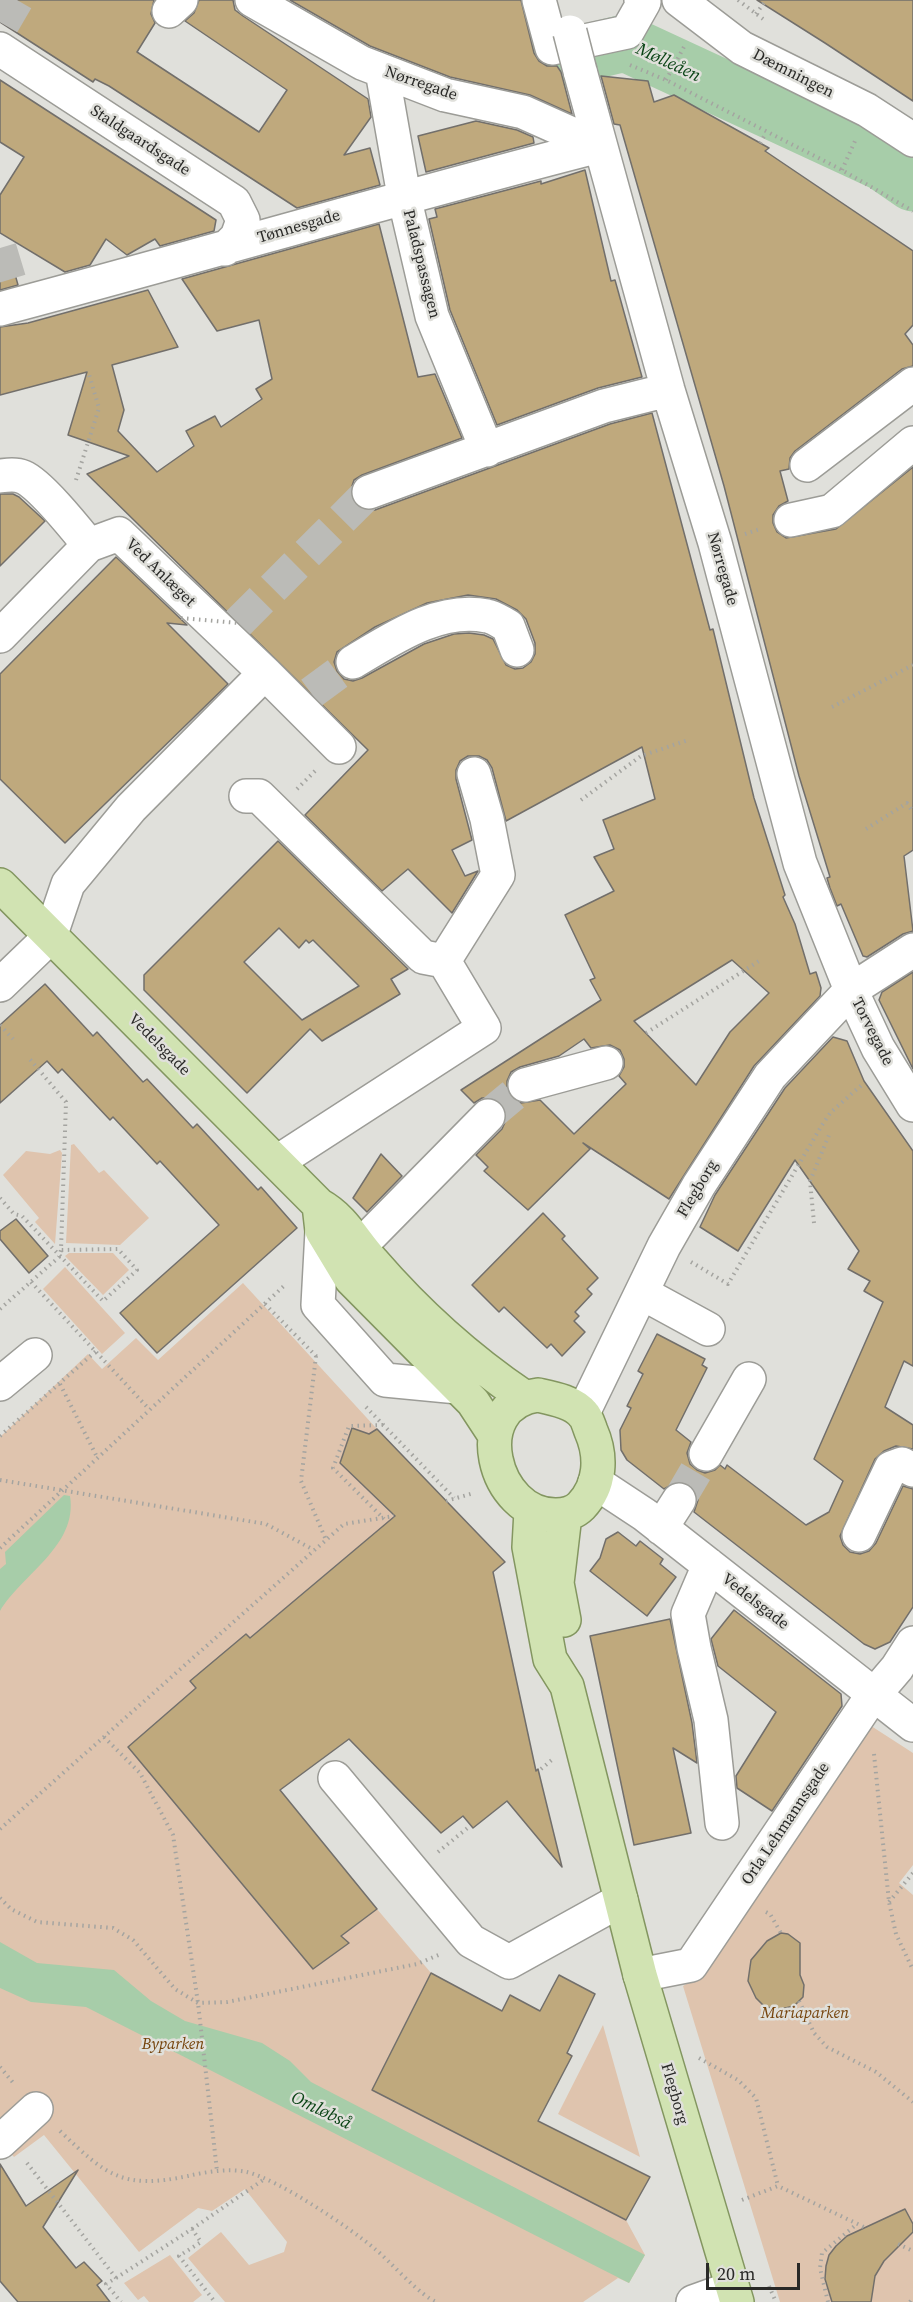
<!DOCTYPE html>
<meta charset="utf-8">
<style>
body{margin:0}
#map{position:relative;width:913px;height:2302px;overflow:hidden;background:#e0e0db;font-family:"Source Serif 4",serif}
canvas{display:block}
.scale{position:absolute;left:706px;top:2263px;width:94px;height:27px;box-sizing:border-box;border:3px solid #292927;border-top:0;padding-left:8px;font-size:18px;line-height:21px;white-space:nowrap;color:#292927;-webkit-text-stroke:4px #e0e0db;paint-order:stroke}
</style>
<div id="map">
<canvas width="913" height="2302"></canvas>
<div class="scale">20 m</div>
</div>
<script>
const ctx = document.querySelector('canvas').getContext('2d');
ctx.lineJoin = 'round';
function fill(path, color) {
  ctx.fillStyle = color;
  ctx.fill(path, 'evenodd');
}
function trace(path, color, width, dash) {
  ctx.strokeStyle = color;
  ctx.lineWidth = width;
  ctx.lineCap = dash ? 'butt' : 'round';
  ctx.setLineDash(dash || []);
  ctx.stroke(path);
}
function drawText(font, color, halo, rows, align = 'center') {
  ctx.font = font + ' "Source Serif 4",serif';
  ctx.lineWidth = 5;
  ctx.setLineDash([]);
  ctx.textBaseline = 'middle';
  ctx.strokeStyle = halo;
  ctx.fillStyle = color;
  for (const [text, x, y, turn = 0] of rows) {
    ctx.save();
    ctx.translate(x, y);
    ctx.rotate((+turn || 0) * Math.PI / 180);
    ctx.textAlign = isNaN(turn) ? turn : align;
    if (halo) ctx.strokeText(text, 0, 0);
    ctx.fillText(text, 0, 0);
    ctx.restore();
  }
}
fill(new Path2D(`
 M74 1144 99 1173 104 1170 149 1218 120 1245 66 1243 71 1145Z
 M60 1150 62 1153 55 1244 35 1222 39 1218 3 1175 26 1151 50 1154Z
 M69 1253H113L129 1270 103 1295 65 1256Z
 M65 1267 125 1333 102 1354 43 1289Z
 M243 1283 377 1429 369 1434 352 1429 340 1463 402 1524 358 1547 271 1620 252 1640 246 1635 203 1697 161 1719 128 1747 313 1968 349 1943 341 1936 377 1909 431 1973 372 2090 626 2220 645 2255 629 2283 618 2278 583 2302H225L188 2258 221 2232 249 2265 284 2252 287 2242 245 2189 212 2211 198 2208 139 2252 44 2135 14 2157 0 2141V1437L88 1354 102 1369 136 1338 158 1360Z
 M865 1722 913 1753V1865L899 1883 913 1895V2302H780L683 1986 703 1974Z
 M603 2025 640 2157 558 2114Z
 M170 2255 202 2295 193 2302H149L144 2296 138 2300 124 2283Z`), '#dfc4ae');
fill(new Path2D(`
 M64 1495 70 1496C78 1546 22 1574 0 1611V1569L6 1564 5 1552Z
 M0 1942 37 1963 114 1970 151 2001 185 2021 262 2043 290 2061 311 2082 645 2255 629 2283 86 2007 31 2002 0 1988Z`), '#a7cda9');
trace(new Path2D(`
 M460 34 500 48 554 60 625 43 884 163 913 183`), '#a7cda9', 57);
const building = new Path2D(`
 M0 0H154L151 14 155 23 137 52 259 132 287 90 185 21 194 13 199 0H233L235 10 243 16 368 99 371 117 344 155 370 148 380 185 297 208 109 86 95 79 93 82 0 22Z
 M290 0H521L534 53 539 61 547 66H557L561 72 572 114 530 95 450 77 370 46Z
 M757 0H913V101L825 43Z
 M601 76 648 81 654 102 674 95 769 148 765 151 913 251V325L905 334 913 345V366L902 369 795 451 790 458 789 469 780 471 788 501 779 506 773 515V523L777 532 786 538 836 529 913 467V850L904 856 913 931 903 934 867 957 863 956 841 904 837 906 830 888 827 878 830 877 799 776 724 486 620 125 614 124Z
 M0 80 216 220 214 231 160 246 155 239 127 255 106 239 90 265 65 272 0 233V195L24 157 0 142Z
 M476 121 517 130 533 137 534 143 426 172 418 136Z
 M585 170 611 281 615 280 642 377 598 388 497 425 450 310 429 219 437 217 435 209 541 181V184Z
 M379 224 418 377 435 374 462 438 362 475 354 480 351 489 352 499 357 507 366 510H375L610 424 652 413 710 630 713 629 754 798 785 895 783 897 795 924 810 974 816 972 821 988 820 996 754 1066 669 1199 583 1143 590 1149 528 1210 484 1171 488 1167 476 1155 502 1129 506 1120V1110L501 1102 492 1098H482L474 1103 461 1090 601 1000 590 980 595 978 565 915 614 891 594 857 614 849 603 820 655 799 642 747 506 821 492 768 487 760 479 756H468L460 761 456 770V779L472 840 452 850 465 876 478 871 452 913 408 869 382 891 305 815 368 750 87 474 129 456 68 435 87 372 0 395V327L28 323 148 290 178 347 112 365 124 410 118 431 157 472 194 446 186 431 215 416 221 427 262 399 256 389 272 379 259 320 217 331 182 279ZM468 595 496 599 517 610 526 619 535 643V654L531 662 523 668 515 669 506 665 493 639 484 635 469 633 454 634 424 644 362 678 353 681 344 679 337 671 334 662 337 652 375 627 427 603ZM732 960 769 993 730 1032 696 1085 634 1021ZM584 1039 591 1048 610 1045 620 1050 624 1059V1067L619 1076 626 1084 574 1134 540 1100 521 1103 512 1099 507 1090V1081L511 1072 520 1067 559 1056Z
 M8 249 18 285 0 290V250Z
 M0 494H13L19 497 45 521 0 566Z
 M116 557 187 625 167 623 228 684 65 843 0 779V674Z
 M278 841 408 969 391 979 400 994 322 1041 310 1029 247 1093 144 990V975ZM279 928 299 948 306 940 309 943 313 940 359 986 302 1020 244 962Z
 M913 972V1069L879 1000 882 992Z
 M45 984 93 1036 97 1032 143 1082 147 1079 193 1128 197 1124 258 1190 261 1187 297 1228 157 1353 120 1313 219 1225 160 1161 157 1164 113 1117 110 1120 62 1069 58 1073 47 1061 0 1103V1025Z
 M833 1037 847 1041 864 1081 913 1151V1366L904 1361 885 1407 913 1425V1449L896 1446 884 1451 875 1459 840 1536 843 1545 850 1552 860 1554 869 1551 876 1543 903 1486 913 1489V1607L890 1642 875 1649 864 1644 694 1512 698 1500 696 1492 690 1485 679 1481 664 1489 627 1460 621 1450 620 1430 631 1408 627 1406 643 1374 638 1371 657 1334 705 1359 702 1365 707 1368 676 1430 691 1442 687 1453 690 1464 697 1470 705 1473 715 1470 720 1465 725 1469 727 1465 806 1525 829 1512 843 1481 814 1459 883 1302 864 1291 870 1281 848 1269 859 1251 795 1160 738 1251 700 1227 715 1195 785 1088Z
 M381 1154 402 1176 367 1212 353 1198Z
 M543 1213 565 1236 562 1239 598 1278 587 1289 592 1294 575 1312 579 1316 574 1321 585 1332 562 1356 551 1344 547 1348 504 1307 499 1312 472 1285Z
 M16 1219 48 1256 29 1273 0 1239V1231Z
 M352 1428 369 1434 377 1429 505 1562 493 1572 536 1771 538 1769 562 1867 507 1801 473 1828 463 1816 441 1833 349 1739 280 1790 377 1909 341 1936 349 1943 313 1969 128 1747 196 1688 190 1681 246 1634 250 1638 395 1516 340 1463Z
 M618 1532 636 1546 640 1541 663 1559 660 1564 676 1577 647 1616 590 1571 600 1558 606 1539Z
 M734 1610 841 1694 842 1706 772 1811 737 1788 736 1776 776 1712 718 1666 711 1639Z
 M670 1619 692 1723 697 1763 673 1748 691 1833 634 1845 590 1636Z
 M781 1933 788 1934 800 1943V1975L804 1985 803 1997 794 2006 781 2009 765 2007 756 1998 748 1981 751 1960 767 1941Z
 M431 1973 502 2011 510 1995 540 2011 559 1975 595 1994 567 2053 572 2056 538 2121 650 2177 626 2220 372 2090Z
 M0 2164 26 2206 78 2170 43 2227 76 2268 84 2262 102 2281 97 2285 110 2302H18L0 2281Z
 M905 2209 913 2224V2232L884 2261 875 2276 871 2302H832L825 2279 826 2266 829 2255 836 2246 847 2236Z`);
fill(building, '#bfa97d');
trace(building, '#726f6b', 1.5);
trace(new Path2D(`
 M3 24 17 0
 M0 248 10 281
 M238 623 369 492
 M311 693 353 662
 M488 1116 525 1085
 M679 1500 706 1454`), '#bbbbb7', 33, [33, 16]);
const minor = new Path2D(`
 M252 0 362 63 445 95 523 112 599 146
 M539 0 552 48 627 32 644 2 641 0
 M679 0 742 48 867 110 913 140
 M169 11 181 0
 M0 49 234 202 243 220 237 237 225 249
 M382 71 404 196 432 316 487 450
 M580 71 668 390 715 543 800 863 851 990 878 1048 913 1105
 M0 309C200 256 399 197 599 146
 M807 465 913 384
 M0 476C8 475 16 474 23 477 40 484 76 529 89 545
 M369 492 604 406 668 390
 M791 520 832 511 913 443
 M0 636 89 545 119 534 265 673
 M353 662C392 639 439 606 487 616 494 617 502 623 508 626L517 650
 M246 796H259L423 957 444 961
 M0 985 50 937 68 884 131 808 265 673 339 747
 M525 1085 606 1063
 M277 1162 484 1028 444 961 498 875 487 819 474 774
 M322 1231 318 1305 385 1380 458 1387
 M360 1246 488 1116
 M642 1293 708 1329
 M0 1384 35 1355
 M583 1413 664 1246 699 1185 770 1076 851 990 913 950
 M706 1454 749 1379
 M595 1482 645 1515 913 1725
 M661 1528 679 1500
 M859 1535 891 1468 902 1464 913 1470
 M709 1565 688 1614 694 1648 711 1720 722 1823
 M335 1778 471 1941 509 1962 621 1900
 M640 1975 691 1965 868 1702 897 1668 913 1643
 M0 2142 36 2109
 M693 2302 732 2288`);
const major = new Path2D(`
 M0 885 319 1205C344 1219 353 1240 372 1261 416 1312 468 1359 524 1397
 M319 1205 322 1231 351 1279 473 1402 494 1434
 M538 1395C552 1398 574 1402 583 1414 587 1418 589 1426 591 1431 602 1456 601 1485 581 1506 574 1513 565 1515 556 1515 493 1516 465 1405 538 1395Z
 M531 1511 529 1547 550 1659 567 1686 640 1975 737 2302
 M564 1620 557 1583 565 1515`);
trace(minor, '#9c9c97', 36);
trace(major, '#839660', 36);
trace(new Path2D(`
 M738 0 763 19
 M756 14 766 0
 M630 65 666 80 842 170 913 211
 M666 80 685 45
 M760 143 766 133
 M842 170 855 141
 M76 480 99 408 88 371
 M745 534 760 529
 M832 707 913 665
 M297 789 317 769
 M581 800 641 756 688 740
 M866 829 907 803 913 812
 M0 1025 13 1039
 M646 1033 759 961
 M0 1198 14 1214 22 1216 103 1301 137 1270 118 1249 61 1250
 M814 1223 810 1181 829 1135
 M691 1262 728 1284 822 1125 831 1112 864 1083
 M31 1282 149 1409
 M265 1304 317 1357
 M0 1309 59 1257 61 1250 66 1102 28 1057
 M316 1356 301 1481 326 1540
 M60 1384 97 1457
 M366 1407 454 1498
 M383 1425 349 1426 333 1468 384 1519
 M0 1436 96 1351
 M0 1480 266 1524 314 1550
 M446 1501 474 1493
 M0 1548 285 1285
 M104 1737 140 1773 173 1835 198 2003 217 2171
 M874 1754 889 1902 896 1934 913 1970
 M541 1769 553 1759
 M0 1829 344 1524 394 1516
 M438 1852 470 1826
 M0 1898 11 1909 37 1922 113 1928 133 1940 175 1989 198 2003 227 2002 417 1964 441 1954
 M889 1902 913 1873
 M766 1912 770 1914 781 1933
 M799 2001 814 2033 827 2047 876 2072 913 2102
 M699 2058 738 2080 756 2098 778 2186
 M0 2067 15 2085
 M60 2131C106 2175 122 2190 188 2176 205 2172 229 2168 247 2172 279 2180 349 2227 375 2249 389 2260 422 2298 437 2302
 M27 2163 116 2278 106 2284 121 2302
 M742 2200 778 2186 864 2227
 M192 2229 263 2180
 M898 2244 913 2251
 M116 2278 192 2229 201 2242 179 2256 215 2302
 M769 2286 776 2302
 M828 2302 820 2268 822 2253 857 2224
 M910 2302 913 2298`), '#a4a4a0', 4, [1.5, 4.5]);
trace(minor, '#fff', 33);
trace(major, '#d1e3b2', 33);
const minorBridge = new Path2D(`
 M570 32 580 71`);
trace(minorBridge, '#9c9c97', 36, []);
trace(new Path2D(`
 M181 618 238 623`), '#a4a4a0', 4, [1.5, 4.5]);
trace(minorBridge, '#fff', 33);
drawText('16px', '#292927', '#e0e0db', [
 ["Dæmningen",793,74,27],
 ["Nørregade",421,84,19],
 ["Staldgaardsgade",140,141,33],
 ["Tønnesgade",299,227,-16],
 ["Paladspassagen",421,264,76],
 ["Nørregade",722,569,74],
 ["Ved Anlæget",160,573,44],
 ["Torvegade",872,1032,63],
 ["Vedelsgade",159,1045,45],
 ["Flegborg",698,1189,-59],
 ["Vedelsgade",755,1602,38],
 ["Orla Lehmannsgade",786,1824,-56],
 ["Flegborg",674,2094,74]
]);
drawText('italic 16px', '#75430b', '#e0e0db', [
 ["Mariaparken",805,2014],
 ["Byparken",173,2045]
]);
drawText('italic 18px', '#0c4517', '#e0e0db', [
 ["Mølleåen",668,63,25],
 ["Omløbså",321,2111,26]
]);
</script>
